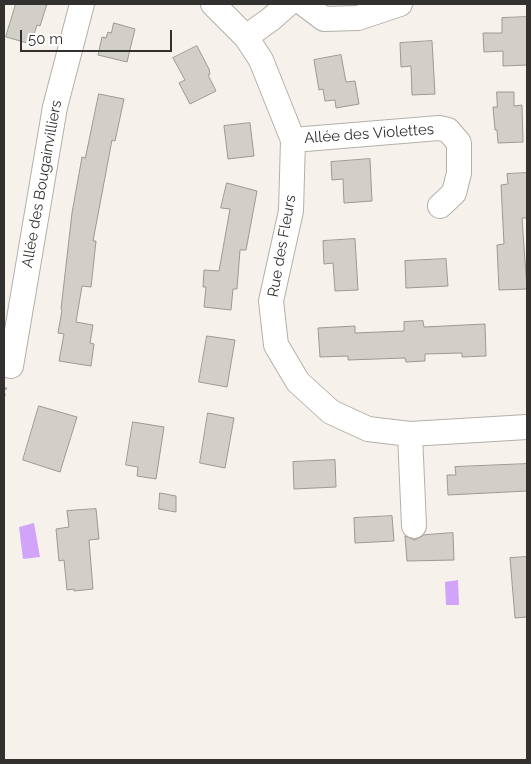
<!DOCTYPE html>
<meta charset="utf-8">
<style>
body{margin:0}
#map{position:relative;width:531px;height:764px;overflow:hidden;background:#f6f2eb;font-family:Raleway,sans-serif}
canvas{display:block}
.frame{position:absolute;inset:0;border:5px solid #33312f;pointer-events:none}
.scale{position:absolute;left:20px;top:30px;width:152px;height:22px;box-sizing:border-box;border:2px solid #33312f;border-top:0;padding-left:6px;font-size:15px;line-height:18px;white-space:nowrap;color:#33312f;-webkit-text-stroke:4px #fff;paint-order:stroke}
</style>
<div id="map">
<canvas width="531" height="764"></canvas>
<div class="frame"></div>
<div class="scale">50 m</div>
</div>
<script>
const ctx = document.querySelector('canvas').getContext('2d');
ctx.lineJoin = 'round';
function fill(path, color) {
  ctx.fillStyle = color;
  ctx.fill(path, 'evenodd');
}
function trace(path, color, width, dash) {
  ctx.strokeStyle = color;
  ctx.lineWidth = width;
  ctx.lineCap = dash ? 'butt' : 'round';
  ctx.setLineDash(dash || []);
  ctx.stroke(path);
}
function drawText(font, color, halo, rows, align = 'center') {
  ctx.font = font + ' Raleway,sans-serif';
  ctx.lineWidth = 4;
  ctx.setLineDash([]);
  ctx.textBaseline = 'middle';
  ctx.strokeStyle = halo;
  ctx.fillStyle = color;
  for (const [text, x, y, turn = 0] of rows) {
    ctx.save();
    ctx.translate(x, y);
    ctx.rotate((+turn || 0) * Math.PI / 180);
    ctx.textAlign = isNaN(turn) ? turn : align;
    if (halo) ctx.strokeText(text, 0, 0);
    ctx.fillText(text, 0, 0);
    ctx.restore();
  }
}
fill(new Path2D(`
 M34 523 40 557 23 559 19 527Z
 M458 580 459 605H446L445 582Z`), '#d2a4f9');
const building = new Path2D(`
 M16 4H47L40 26 37 25 31 44 6 37Z
 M527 17V65L503 66V51L484 52 483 33H502V18Z
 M114 23 135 29 127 62 98 55 102 37 106 38 108 32 111 33Z
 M432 41 435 94 412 95 411 66 401 67 400 43Z
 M197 46 209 69 210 74 208 75 216 91 190 104 179 83 185 80 173 58Z
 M341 55 346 82 355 81 359 104 336 108 335 100 325 101 323 89 319 90 314 60Z
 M497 92H514V106L522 105 523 142 498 143 497 130H495L493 107H497Z
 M99 94 124 99 115 141 112 140 93 241H96L91 287 82 286 76 322 93 325 90 343 94 344 91 366 59 361 64 334 58 333 62 310 61 309 72 213 82 157 85 158Z
 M250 123 254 156 228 159 224 126Z
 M370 159 372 201 344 203 343 179 332 180 331 162Z
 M527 173V218H522L527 289 499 290 497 245 504 244 501 185 508 184 507 174Z
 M227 183 257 191 246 250H240L237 289H233L231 310 204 307 206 287H203L204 270 219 271 230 209 221 208Z
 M355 239 358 290 335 291 333 263 324 264 323 241Z
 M446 259 448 286 406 288 405 261Z
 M423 321 424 327 485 324 486 356 462 357V353L425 354V361L406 362 405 358 348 360V356L320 357 318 328 355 326V333L404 331V322Z
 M207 336 235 340 227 387 199 382Z
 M39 406 77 417 60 472 23 460Z
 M208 413 234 418 225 468 200 463Z
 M133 422 164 427 156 479 137 476 138 467 126 465Z
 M335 460 336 487 294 489 293 462Z
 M527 464V491L448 495 447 475H456L455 467Z
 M160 493 176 496V512L159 509Z
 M96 509 99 539 89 540 93 589 74 591V589L67 590 64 560 59 561 56 529 69 527 67 511Z
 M392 516 394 541 355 543 354 518Z
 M453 533 454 560 407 561 405 536 415 540 424 535Z
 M527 557V617L515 618 510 558Z`);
fill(building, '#d2cfc8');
trace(building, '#9c9993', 1);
const minor = new Path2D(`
 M213 4 246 37 261 60 293 140 291 211 271 301 276 345 298 382 331 412 368 429 410 434 527 427
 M304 4 324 19 358 18 400 4
 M246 37 271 19 288 4
 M293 140 439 128 448 130 459 143V173L454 193 440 206
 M11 366 55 107 82 4
 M410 434 414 526`);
trace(minor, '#b3b0aa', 26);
trace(new Path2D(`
 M4 396 6 386`), '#b2afaa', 3, [2.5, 4]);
trace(minor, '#fff', 24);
drawText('15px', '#33312f', '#fff', [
 ["Allée des Violettes",369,134,-4],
 ["Allée des Bougainvilliers",42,184,-80],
 ["Rue des Fleurs",282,246,-80]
]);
</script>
